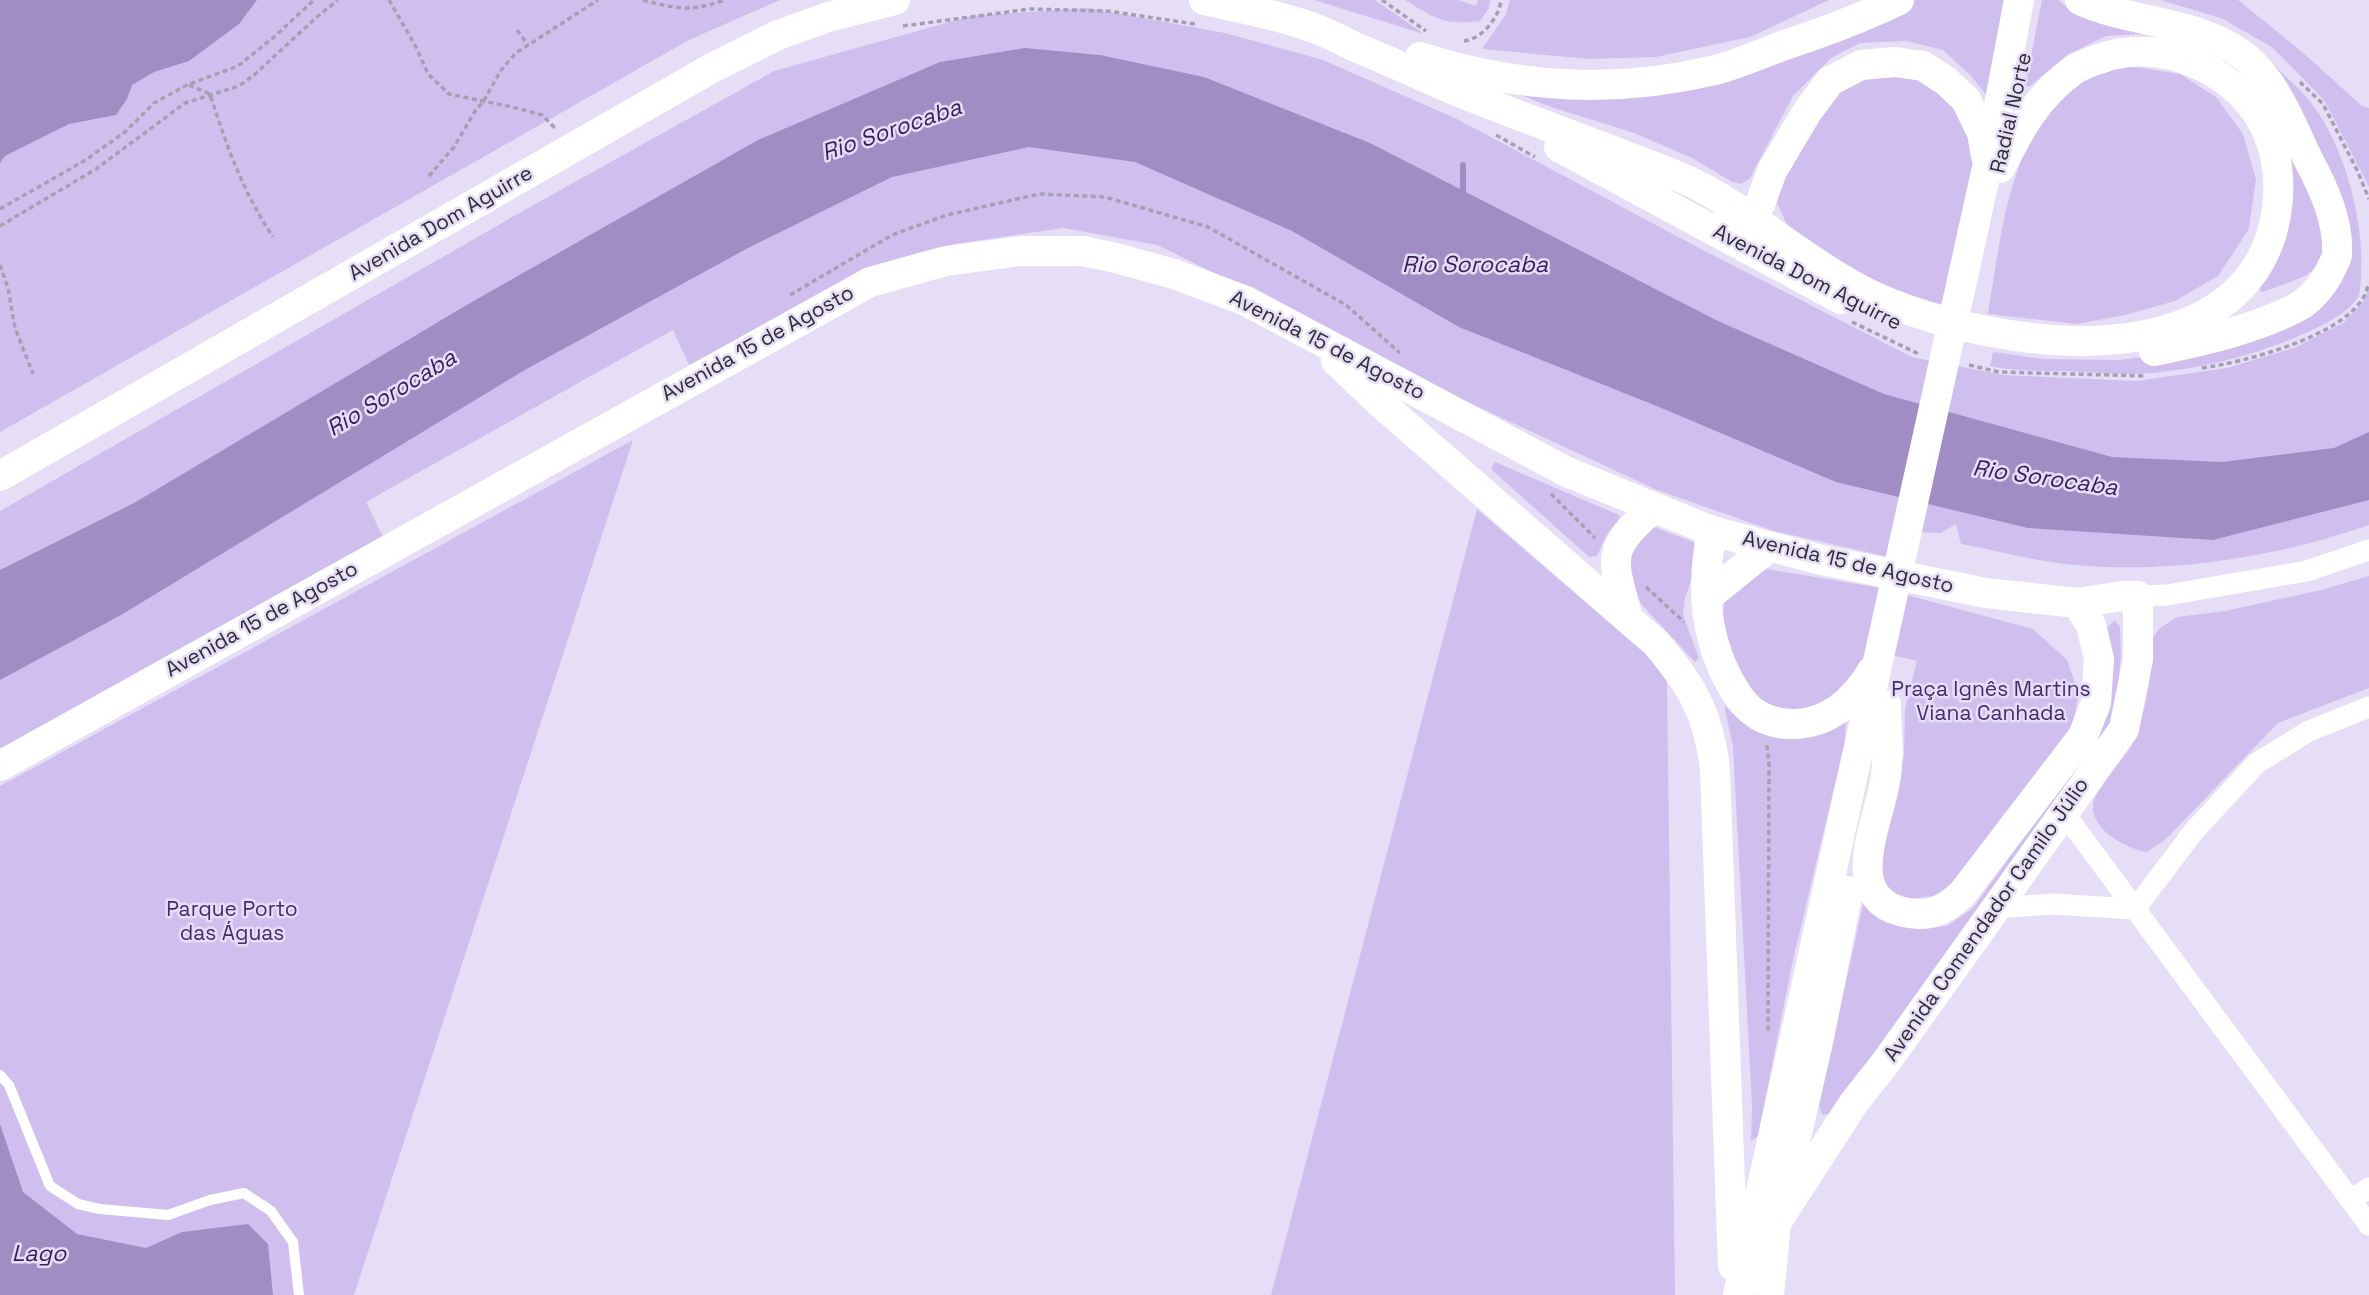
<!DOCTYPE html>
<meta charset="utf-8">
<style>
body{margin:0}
canvas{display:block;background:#e6def7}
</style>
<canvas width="2369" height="1295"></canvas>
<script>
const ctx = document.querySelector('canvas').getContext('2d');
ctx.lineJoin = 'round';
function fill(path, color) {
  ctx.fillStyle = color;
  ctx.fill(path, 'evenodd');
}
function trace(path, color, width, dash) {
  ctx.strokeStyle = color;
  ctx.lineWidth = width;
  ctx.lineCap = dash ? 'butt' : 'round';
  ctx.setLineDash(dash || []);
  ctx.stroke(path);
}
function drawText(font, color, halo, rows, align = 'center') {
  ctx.font = font + ' "Space Grotesk",sans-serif';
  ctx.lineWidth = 5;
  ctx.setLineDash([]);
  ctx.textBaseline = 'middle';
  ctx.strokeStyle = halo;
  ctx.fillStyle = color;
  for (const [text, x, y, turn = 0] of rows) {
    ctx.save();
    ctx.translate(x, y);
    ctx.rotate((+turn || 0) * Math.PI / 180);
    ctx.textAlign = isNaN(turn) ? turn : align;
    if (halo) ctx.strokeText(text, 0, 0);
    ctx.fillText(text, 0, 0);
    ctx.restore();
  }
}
fill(new Path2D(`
 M0 0H780L689 40 0 432Z
 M1314 0H1375L1424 34Z
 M1405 0H1458L1476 6 1478 0H1490L1489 8 1480 21C1445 26 1434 18 1405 0Z
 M1510 0H1829L1750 37 1656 57 1588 59 1482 49 1506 14Z
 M1911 0H2006L1987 96 1971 76 1943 50 1906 41 1860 43 1831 58 1793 96 1750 178 1742 184 1732 182 1692 158 1634 133 1548 106 1482 79 1679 87Z
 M2042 0H2059C2075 21 2139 26 2165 32 2186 37 2205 45 2224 55 2261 75 2330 203 2326 244 2325 250 2319 263 2315 268 2306 279 2275 287 2262 292L2256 287 2282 245 2290 203 2286 156 2272 117 2249 80 2218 54 2179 40 2141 34 2106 36 2067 55 2030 86 2025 87Z
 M2160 0H2238L2300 50 2362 106 2369 108V187L2324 100 2272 47 2221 18Z
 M1088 8 1225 33 1323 60 1457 119 1703 250 1912 357 2003 375 2136 381 2227 368 2294 348 2343 323 2363 302 2369 287V525C2274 558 2166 575 2065 564 2030 560 1995 550 1961 544L1956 524 1941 533 1901 532 1893 558 1774 531 1657 490 1418 379 1305 317 1157 245 1063 228 955 244 853 280 689 365 673 330 366 502 384 539 0 753V511L521 212 774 71 971 16Z
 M2271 62C2286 77 2303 91 2315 108 2349 155 2369 240 2359 296 2349 312 2329 322 2312 330 2263 354 2188 373 2133 374 2110 374 2087 372 2064 371 2040 371 2014 371 1990 366L1993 352 2044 359 2120 360 2158 355 2341 278Z
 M2130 66 2180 74 2216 97 2243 134 2256 179 2249 229 2218 276 2175 301 2125 315 2077 324 1988 314C2002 232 2009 129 2083 78 2095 70 2116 69 2130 66Z
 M1881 71 1908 73 1959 107 1977 155 1951 309 1884 286 1814 246 1788 227 1777 203 1779 175 1828 98Z
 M633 440 354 1295H0V786Z
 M1495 462 1619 515 1620 518 1607 534 1597 556 1589 557 1493 471 1491 467Z
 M1477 509 1649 657 1667 682 1675 1295H1271Z
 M1652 526 1693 542 1697 546 1696 567 1685 598 1683 615 1699 658 1695 662 1642 605 1632 589 1626 554Z
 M1767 569 1881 588 2033 629 2067 660 2079 694 2072 728 1959 878 1936 896 1901 899 1884 883 1880 863 1883 836 1904 756 1905 709 1917 661 1874 651 1838 702 1786 712 1764 702 1743 683 1730 650 1722 620 1726 592Z
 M2369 576V688L2278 723 2165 840 2147 852C2127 849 2092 831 2093 806 2094 787 2124 761 2133 742 2146 712 2153 672 2151 640L2160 628 2177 617 2225 611 2321 590Z
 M2114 620 2120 626 2121 656 2116 709 2102 743 1831 1114H1822L1819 1106 1865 895 1922 929 1947 926 1973 908 2095 738 2107 628Z
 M1724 705 1741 721 1766 732 1846 723 1845 742 1792 964 1758 1136 1751 1141 1752 1106 1733 747Z`), '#d0bfee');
fill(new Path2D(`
 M0 0H257L239 24 189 61 154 72 132 85 127 99 116 115 69 124 5 156 0 163Z
 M1025 48 1100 55 1204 77 1370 143 1718 321 1884 394 2112 457 2222 462 2334 448 2369 432V500L2213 540 2028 528 1836 482 1664 409 1459 327 1292 231 1135 162 1029 147 892 177 748 248 523 371 121 615 0 680V570L134 503 470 303 758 140 940 62Z
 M0 1124 23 1192 77 1234 146 1248 182 1232 248 1224 268 1244 273 1295H0Z`), '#a18dc4');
trace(new Path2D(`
 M1463 198V165`), '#a18dc4', 6);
trace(new Path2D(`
 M389 0 416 47 428 74 449 94 512 107 542 115 555 128
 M643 0C677 9 691 12 725 0
 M1382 0 1426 31
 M903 26 1030 9 1108 11 1195 24
 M517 30 528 45
 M1464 41C1482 39 1499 18 1501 0
 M2300 82 2323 104 2357 170 2369 199
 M189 85 210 94C227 147 242 190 273 237
 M1496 135 1535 157
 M429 176 454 147 475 111 483 102 501 70 516 53 598 0
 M0 209 84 161 125 132 154 103 187 85 238 66 274 37 314 0
 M0 226 96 169 185 103 239 86 254 75 318 16 338 0
 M0 265 8 288 15 328 33 374
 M790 295 892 235 947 215 1039 194 1105 197 1208 227 1346 305 1400 353
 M1852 322 1921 355
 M1969 365 1999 372 2146 376
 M2202 368C2245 362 2340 337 2363 298 2366 294 2367 288 2369 283
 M1551 494 1595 538
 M1646 587 1684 622
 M1767 745 1769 766 1768 1032`), '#a69fb3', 3.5, [5, 3.5]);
trace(new Path2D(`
 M0 1075 9 1085 50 1186 78 1204 100 1209 168 1215 210 1200 244 1193 271 1211 293 1242 299 1295`), '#fff', 10);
trace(new Path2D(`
 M2138 596 2167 595 2307 571 2369 550
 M2064 813 2369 1225
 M1995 908 2052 904 2135 909
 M2135 909 2194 831 2257 763 2309 731 2369 707
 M2351 1200 2369 1188`), '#fff', 21);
trace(new Path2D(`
 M1204 0C1238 8 1275 14 1308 26 1324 31 1339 39 1353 46 1389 61 1424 77 1459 92 1513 114 1567 133 1621 154 1646 164 1673 173 1697 185 1751 213 1797 254 1850 284 1901 313 1972 331 2031 338 2128 350 2256 331 2276 215 2281 185 2278 154 2265 127 2238 73 2171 41 2112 55 2099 59 2084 63 2074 70 2037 96 2020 129 2000 168
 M2080 0C2133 24 2196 20 2244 56 2276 81 2291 124 2308 159 2323 187 2339 221 2337 254 2337 259 2333 264 2331 269 2325 282 2313 297 2301 305 2258 329 2202 341 2154 351
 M1420 57C1516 88 1616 94 1715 70 1739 64 1762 53 1785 45 1824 32 1862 18 1899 0
 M1559 147 1841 299
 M1727 218 1746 215 1760 204 1772 171 1807 112 1830 81 1861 65 1895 62 1923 66 1946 81 1966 100 1982 133 1986 156
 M1336 361 1377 400 1656 643C1691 684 1709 714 1715 770L1733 1266
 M0 476 712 68 778 35 828 17 895 0
 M1712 531C1701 585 1704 638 1732 686 1747 713 1766 725 1797 724 1831 722 1855 699 1872 671
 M1706 598 1769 547
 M1628 618C1613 560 1603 550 1654 508
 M1886 705C1886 730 1890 757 1885 781 1879 822 1840 897 1903 912 1928 918 1944 911 1962 894L2083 736 2096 703 2099 659 2091 625 2077 603
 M0 766 870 282 946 261 1021 251H1083L1116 258 1174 274 1246 301 1567 472 1712 531 1817 559 1986 593 2077 603 2123 596H2138V659L2124 729 1886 1062 1853 1104 1776 1223
 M1738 1295 1988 163 2019 0
 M1769 1295 1776 1223 1818 1042 1848 891`), '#fff', 30);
drawText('21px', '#302d36', '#e6def7', [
 ["Radial Norte",2012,113,-77],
 ["Avenida Dom Aguirre",441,224,-30],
 ["Avenida Dom Aguirre",1807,278,27],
 ["Avenida 15 de Agosto",758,344,-29],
 ["Avenida 15 de Agosto",1327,346,27],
 ["Avenida 15 de Agosto",1848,563,13],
 ["Avenida 15 de Agosto",262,620,-29],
 ["Avenida Comendador Camilo Júlio",1987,920,-55]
]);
drawText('21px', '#472a6d', '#e6def7', [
 ["Praça Ignês Martins",1991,690],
 ["Viana Canhada",1991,714],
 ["Parque Porto",232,910],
 ["das Águas",232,934]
]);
drawText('italic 23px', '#3b1d5f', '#e6def7', [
 ["Rio Sorocaba",892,131,-19],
 ["Rio Sorocaba",1475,266],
 ["Rio Sorocaba",392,394,-31],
 ["Rio Sorocaba",2045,479,8],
 ["Lago",39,1255]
]);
</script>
